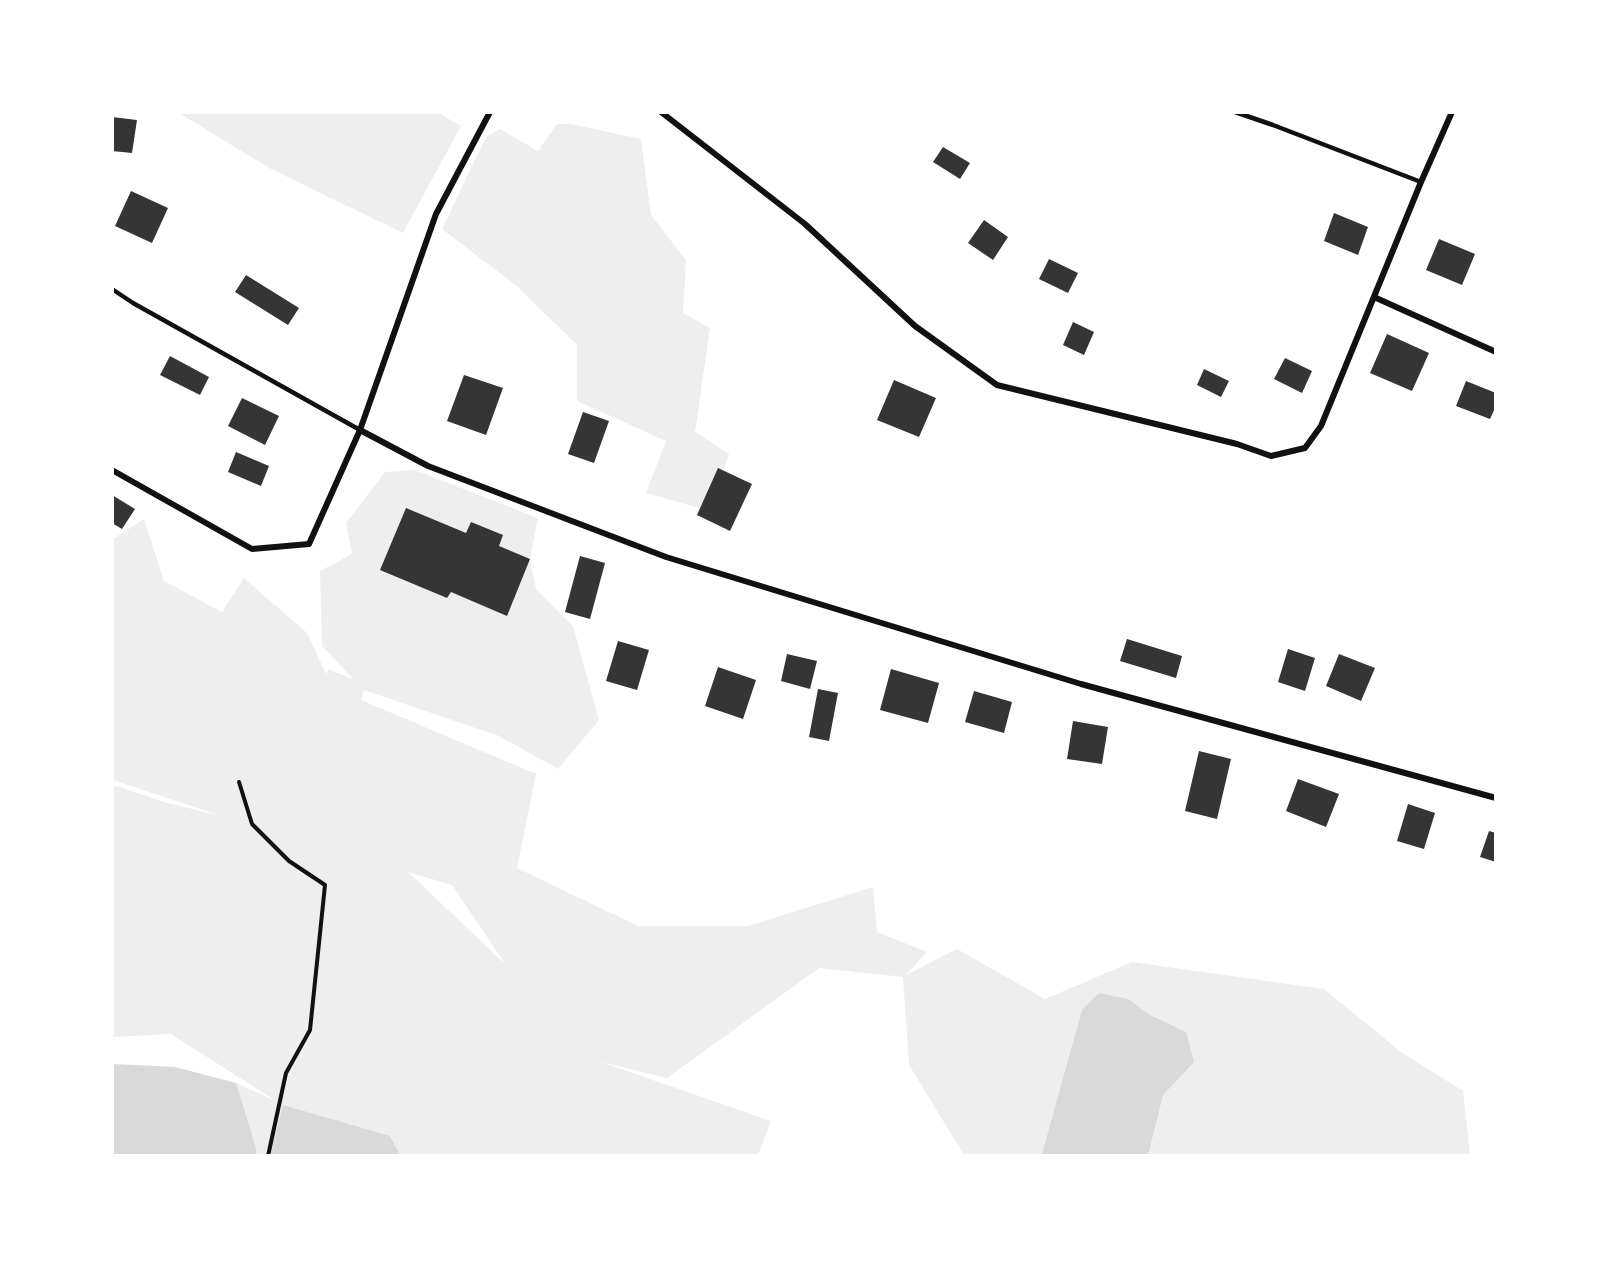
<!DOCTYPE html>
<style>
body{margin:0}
#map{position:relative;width:1608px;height:1268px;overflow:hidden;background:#fff;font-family:Georgia,serif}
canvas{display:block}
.frame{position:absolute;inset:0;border:114px solid #fff;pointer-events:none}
</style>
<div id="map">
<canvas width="1608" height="1268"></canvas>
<div class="frame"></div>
</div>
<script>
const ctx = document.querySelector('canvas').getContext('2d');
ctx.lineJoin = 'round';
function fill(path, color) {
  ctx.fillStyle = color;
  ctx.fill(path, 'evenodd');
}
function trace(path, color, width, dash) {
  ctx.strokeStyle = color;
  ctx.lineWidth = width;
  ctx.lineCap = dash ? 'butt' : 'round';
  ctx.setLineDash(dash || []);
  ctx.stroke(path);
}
fill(new Path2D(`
 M179 113H438L461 126 403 233 271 169Z
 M557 124H571L641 139 651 215 686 260 683 313 710 328 695 432 729 454 710 511 646 493 666 441 577 401V345L518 287 442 229 486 137 500 129 538 151Z
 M415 470 538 518 530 559 536 589 573 626 599 720 558 769 499 736 364 690 361 700 536 774 517 868 638 926H748L873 887 877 932 927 952 906 975 957 949 1045 999 1132 962 1324 989 1401 1052 1463 1091 1470 1155H964L909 1065 903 977 819 968 667 1078 601 1062 771 1121 758 1155H235L236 1083 276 1101 171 1034 112 1037 113 785 164 802 221 816 113 780V539L144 519 164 581 222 612 244 578 307 633 326 674 329 669 354 680 322 646 320 571 352 554 346 523 385 472ZM408 872 452 885 504 962H503Z`), '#eee');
fill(new Path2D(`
 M1099 993 1128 999 1150 1015 1186 1032 1194 1062 1163 1095 1148 1155H1044L1042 1154 1082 1010Z
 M113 1064 175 1067 236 1083 256 1148V1155H113Z
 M283 1105 390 1136 400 1155 270 1156Z`), '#d9d9d9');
fill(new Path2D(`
 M112 117 137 120 132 153 112 151Z
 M943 147 970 163 960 179 933 162Z
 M131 191 168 208 152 243 115 226Z
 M1334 213 1368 227 1358 255 1324 241Z
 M984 220 1008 237 993 260 968 243Z
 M1439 239 1475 254 1462 285 1426 270Z
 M1049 259 1078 273 1068 293 1039 279Z
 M246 275 299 308 288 325 235 292Z
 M1073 322 1094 332 1084 355 1063 345Z
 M1387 334 1429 353 1412 391 1370 373Z
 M170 356 209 377 200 395 160 375Z
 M1285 358 1312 371 1302 393 1274 379Z
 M1204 369 1229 381 1221 397 1197 385Z
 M464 375 503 388 486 435 447 421Z
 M894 380 936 398 919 437 877 420Z
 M1466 381 1496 393V406L1490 419 1456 406Z
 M242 398 279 416 265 445 228 426Z
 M583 412 609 421 594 463 568 454Z
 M236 452 269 466 261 486 228 472Z
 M718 468 752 484 730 531 697 515Z
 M112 495 135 509 122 529 112 523Z
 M406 508 466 533 471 522 503 535 499 546 530 559 507 616 451 592 447 598 380 570Z
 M580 556 605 563 590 619 565 612Z
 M1127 639 1182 656 1176 678 1120 661Z
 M618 641 649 650 637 690 606 681Z
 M1288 649 1315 658 1305 691 1278 682Z
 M787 654 817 661 810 689 781 681Z
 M1339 654 1375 668 1361 701 1326 686Z
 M718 667 756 680 743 719 705 706Z
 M891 669 939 683 928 723 880 710Z
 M818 689 838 693 829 741 809 737Z
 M974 691 1012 702 1004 733 965 722Z
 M1073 721 1108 727 1102 764 1067 759Z
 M1199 751 1231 759 1217 819 1185 811Z
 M1298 779 1339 794 1326 827 1286 811Z
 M1408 804 1435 813 1424 849 1397 841Z
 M1489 831 1496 833V862L1480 857Z`), '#353535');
trace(new Path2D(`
 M239 782 252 824 289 861 325 885 310 1030 286 1073 268 1156`), '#111', 4);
trace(new Path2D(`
 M1235 112 1273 125 1421 182
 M112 289 133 303 360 430`), '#111', 4.5);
trace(new Path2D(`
 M661 112 805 224 915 326 997 385 1237 444 1271 456 1305 448 1321 426 1421 182 1452 112
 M1374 297 1496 352
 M360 430 428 466 666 557 1081 684 1496 798
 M112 470 252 549 309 544 360 430 436 214 490 112`), '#111', 6);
</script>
